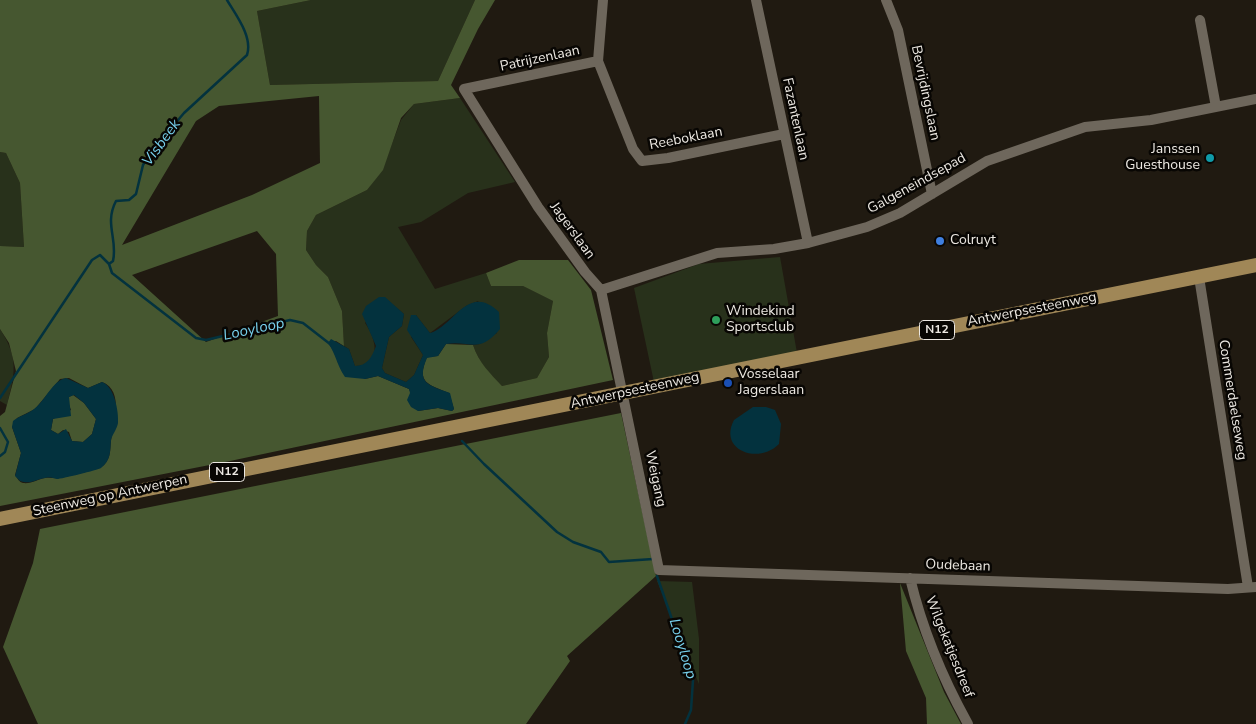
<!DOCTYPE html>
<style>
body{margin:0}
canvas{display:block;background:#201a11}
</style>
<canvas width="1256" height="724"></canvas>
<script>
const ctx = document.querySelector('canvas').getContext('2d');
ctx.lineJoin = 'round';
function fill(path, color) {
  ctx.fillStyle = color;
  ctx.fill(path, 'evenodd');
}
function trace(path, color, width, dash) {
  ctx.strokeStyle = color;
  ctx.lineWidth = width;
  ctx.lineCap = dash ? 'butt' : 'round';
  ctx.setLineDash(dash || []);
  ctx.stroke(path);
}
function drawText(font, color, halo, rows, align = 'center') {
  ctx.font = font + ' "Nunito Sans",sans-serif';
  ctx.lineWidth = 5;
  ctx.setLineDash([]);
  ctx.textBaseline = 'middle';
  ctx.strokeStyle = halo;
  ctx.fillStyle = color;
  for (const [text, x, y, turn = 0] of rows) {
    ctx.save();
    ctx.translate(x, y);
    ctx.rotate((+turn || 0) * Math.PI / 180);
    ctx.textAlign = isNaN(turn) ? turn : align;
    if (halo) ctx.strokeText(text, 0, 0);
    ctx.fillText(text, 0, 0);
    ctx.restore();
  }
}
fill(new Path2D(`
 M311 0H475L438 81 270 85 257 11Z
 M460 98 515 182 468 193 421 222 398 227 435 289 486 273 491 286H523L553 301 547 333 549 357 537 378 502 386C490 374 479 363 473 345L480 344 497 333 478 301 466 306 430 333 416 315 411 337 423 355 414 375 406 382 385 373 382 368 389 337 402 326 404 314 384 297 365 323C376 338 383 366 355 366L349 349 344 346 342 311 328 277 316 265 306 250 307 231 316 215 367 190 382 170 401 120 414 104Z
 M0 152 6 153 20 183 24 247 0 246Z
 M780 257 797 353 654 382 634 288 699 264Z
 M0 329C19 359 15 372 7 405L0 401Z
 M657 581 692 582 699 639V684Z`), '#28311b');
fill(new Path2D(`
 M0 0H311L257 11 270 85 438 81 475 0H495L478 29 451 85 460 98 414 104 401 118 383 170 367 190 316 215 307 231 306 250 316 265 328 277 342 311 344 346 336 341 328 343 336 354 338 363 365 379 378 376 409 389 418 411 438 408 452 411 454 409 449 393C428 384 416 383 427 357L438 356 446 344 473 345C479 363 490 373 502 386L537 378 549 357 547 333 553 301 523 286H491L486 273 519 260H568L591 290 613 380 230 461 0 506V416L5 412 16 371 9 343 0 329V246L24 247 20 183 6 153 0 152ZM319 96 320 163 252 195 122 245 196 121 219 106ZM257 231 276 254 278 316 206 342 132 275ZM69 378 88 388 102 382C125 390 113 426 111 441 110 450 111 458 104 465 100 469 67 477 60 478 55 479 50 477 45 478 38 479 32 484 23 483 19 482 18 479 15 475L21 453 12 427 17 418 35 409 60 379Z
 M73 395 84 403 96 419 92 434 83 442 72 441 69 432 63 430 58 434 51 430 53 419 71 410 68 402 69 397Z
 M621 413 656 576 567 656 570 661 526 724H38L3 647 33 563 40 529Z
 M900 583 944 692 961 724H927L926 698 906 651Z`), '#465730');
fill(new Path2D(`
 M379 297H385L404 314 402 326 389 337 382 368 385 373 406 382 414 375 423 355 407 330 411 315H416L430 333C454 326 468 282 499 312L500 329C478 355 471 340 446 344L438 356 427 358C416 383 428 385 450 393L454 409 452 411 438 408 418 411 411 407 407 400 410 393 409 389 378 376 365 379 345 377C337 366 336 354 328 343L331 339 349 349 355 366C367 366 372 357 376 346L362 314 366 306Z
 M66 378 88 388 102 382C114 386 119 411 118 423 117 429 112 435 111 440 110 452 111 460 101 468 98 470 61 479 57 479 53 478 50 477 45 478 36 479 31 485 20 481L15 476 21 453 12 427 13 421C19 416 28 414 34 409 46 400 52 381 66 378ZM74 395 84 403 96 419 92 434 83 442 72 441 66 429 58 434 51 430 53 419 71 416 69 397Z
 M753 407H766L775 410 781 424 779 444C758 465 718 450 734 420Z`), '#03323e');
trace(new Path2D(`
 M109 264 112 273 196 338 206 340 290 320 303 323 330 344
 M0 398 92 260 100 255 109 264 113 261C118 239 104 224 116 201L129 200 136 194 143 165 152 151 184 113 247 55C253 37 236 15 227 0
 M0 428 8 442 5 452 0 456
 M462 441 484 464 557 532 573 542 601 552 609 562 653 559
 M657 576 693 680 691 710 685 724`), '#03323e', 2.5);
trace(new Path2D(`
 M603 0 598 61 464 89 538 207 585 272 601 290 659 570 1228 589 1256 587
 M756 0 808 243
 M886 0 898 30 932 194
 M1200 20 1216 107
 M598 61 633 149 642 161 668 158 784 134
 M1199 277 1248 587
 M601 290 717 253 774 249 808 243 867 227 900 213 987 161 1085 127 1151 120 1256 99
 M910 578C922 628 943 679 968 724`), '#6e675c', 10);
trace(new Path2D(`
 M0 519 1256 265`), '#a08757', 14);
for (const [x, y, r, color] of [
 [1210,158,5,"#0f9aa8"],
 [940,241,5,"#3f7fe0"],
 [716,320,5,"#2e9e5b"],
 [728,383,5,"#1a4fb4"]
]) {
  const dot = new Path2D();
  dot.arc(x, y, r, 0, 2 * Math.PI);
  ctx.fillStyle = color;
  ctx.fill(dot);
  trace(dot, '#080603', 2);
}
for (const [x, y, w] of [
 [937,330,35],
 [227,472,35]
]) {
  const box = new Path2D();
  box.roundRect(x - w / 2, y - 9.5, w, 19, 4);
  ctx.fillStyle = '#080603';
  ctx.fill(box);
  trace(box, '#ece8e2', 1);
}
drawText('bold 12px', '#ece8e2', null, [
 ["N12",937,330],
 ["N12",227,472]
]);
drawText('14px', '#ece8e2', '#080603', [
 ["Patrijzenlaan",540,59,-12],
 ["Bevrijdingslaan",925,93,78],
 ["Fazantenlaan",795,119,78],
 ["Reeboklaan",686,139,-11],
 ["Galgeneindsepad",917,184,-29],
 ["Jagerslaan",572,231,54],
 ["Antwerpsesteenweg",1032,310,-11],
 ["Antwerpsesteenweg",635,391,-12],
 ["Commerdaelseweg",1232,400,81],
 ["Weigang",655,479,78],
 ["Steenweg op Antwerpen",110,496,-12],
 ["Oudebaan",958,566,2],
 ["Wilgekatjesdreef",949,647,68]
]);
drawText('14px', '#ece8e2', '#080603', [
 ["Janssen",1200,150,"right"],
 ["Guesthouse",1200,166,"right"],
 ["Colruyt",950,241],
 ["Windekind",726,312],
 ["Sportsclub",726,328],
 ["Vosselaar",738,375],
 ["Jagerslaan",738,391]
], 'left');
drawText('italic 15px', '#77d0ec', '#080603', [
 ["Visbeek",162,143,-54],
 ["Looyloop",254,330,-12],
 ["Looyloop",682,649,73]
]);
</script>
